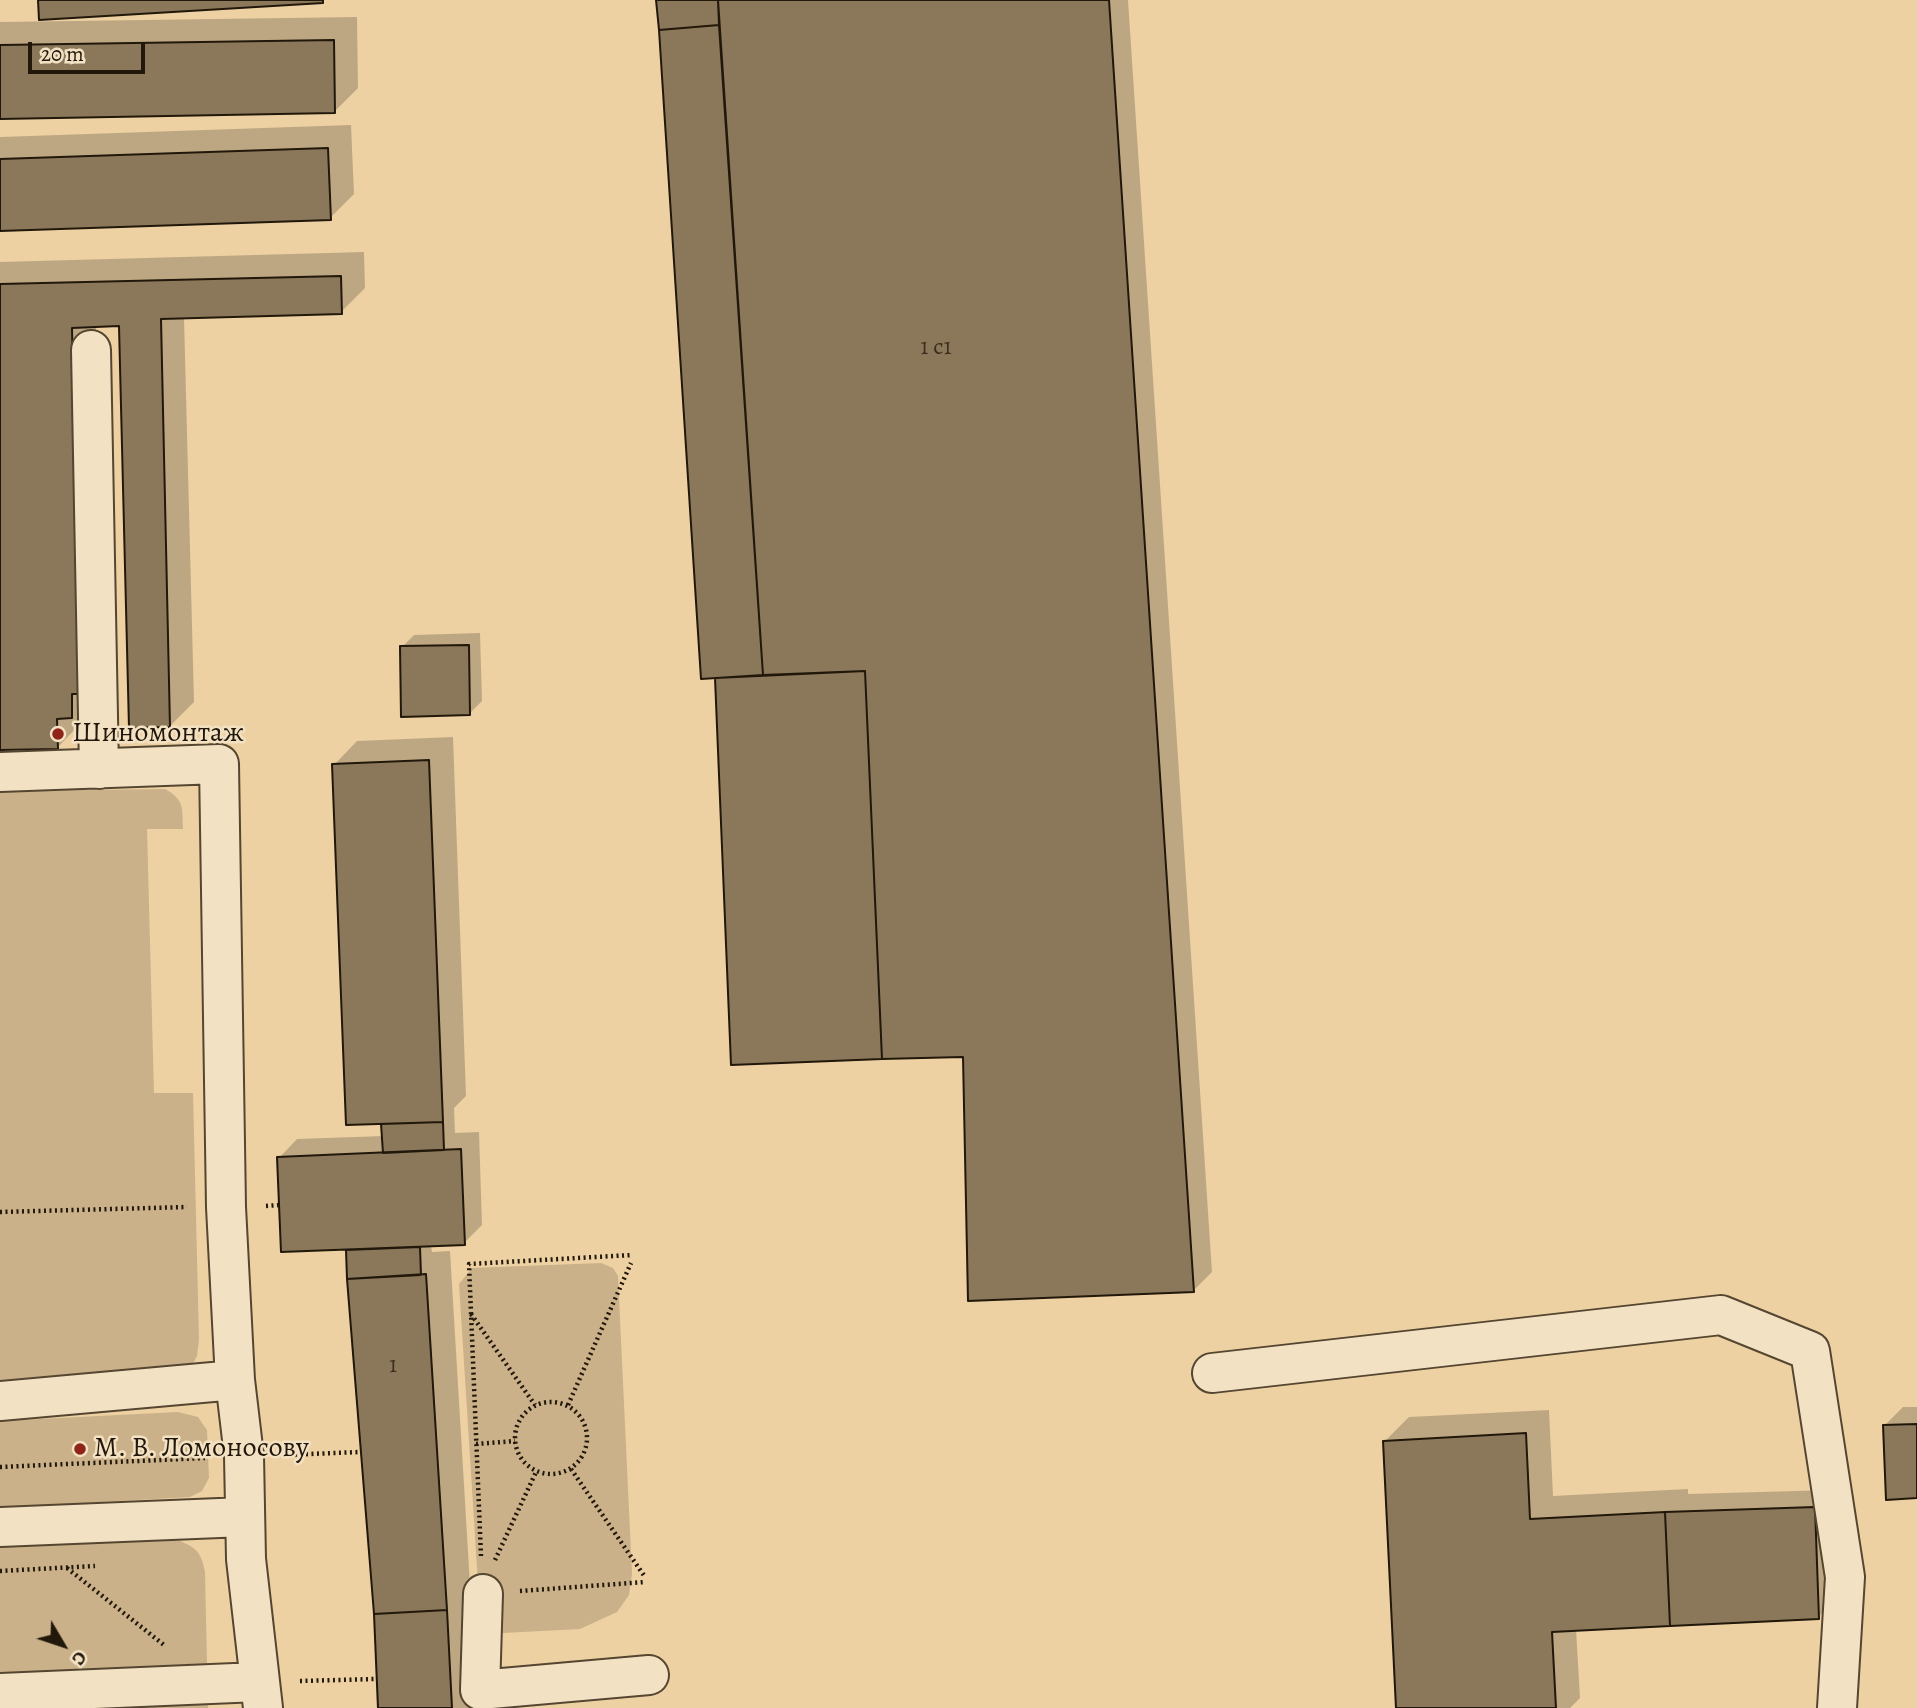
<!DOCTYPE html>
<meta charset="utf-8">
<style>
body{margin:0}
#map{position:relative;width:1917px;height:1708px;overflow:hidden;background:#edd1a3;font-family:Alegreya,serif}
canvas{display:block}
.north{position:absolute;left:28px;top:1610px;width:70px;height:70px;-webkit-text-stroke:5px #f3e1c3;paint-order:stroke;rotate:129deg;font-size:19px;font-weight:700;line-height:28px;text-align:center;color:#21170a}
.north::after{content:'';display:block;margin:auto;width:24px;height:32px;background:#21170a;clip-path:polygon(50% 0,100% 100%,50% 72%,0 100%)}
.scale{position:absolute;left:28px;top:42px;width:117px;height:32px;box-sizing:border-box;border:4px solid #21170a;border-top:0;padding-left:9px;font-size:21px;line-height:24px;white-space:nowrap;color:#21170a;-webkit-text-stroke:5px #f3e1c3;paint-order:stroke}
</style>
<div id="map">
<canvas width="1917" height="1708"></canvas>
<div class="north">С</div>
<div class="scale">20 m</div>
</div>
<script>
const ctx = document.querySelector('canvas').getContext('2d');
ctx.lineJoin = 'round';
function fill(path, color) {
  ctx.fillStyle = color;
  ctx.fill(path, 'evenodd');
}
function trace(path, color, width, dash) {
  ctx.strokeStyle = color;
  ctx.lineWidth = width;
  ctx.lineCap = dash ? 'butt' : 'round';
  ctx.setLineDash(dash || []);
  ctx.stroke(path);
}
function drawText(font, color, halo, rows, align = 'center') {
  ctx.font = font + ' Alegreya,serif';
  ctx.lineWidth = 5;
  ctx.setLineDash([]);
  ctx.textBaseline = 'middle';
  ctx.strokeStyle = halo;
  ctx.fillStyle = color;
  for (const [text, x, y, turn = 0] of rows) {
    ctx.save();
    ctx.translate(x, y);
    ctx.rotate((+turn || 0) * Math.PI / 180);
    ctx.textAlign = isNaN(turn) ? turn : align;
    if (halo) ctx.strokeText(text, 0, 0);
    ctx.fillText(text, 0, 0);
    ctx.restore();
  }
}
fill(new Path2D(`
 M165 789C185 800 182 808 183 829H147L154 1093H193L199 1340 197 1356 190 1369 0 1386V791Z
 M601 1263 613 1268 618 1276 632 1574 629 1595 617 1612 580 1629 503 1633 491 1626 479 1599 459 1284 472 1268Z
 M178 1412 198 1417 207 1430 209 1478 202 1491 190 1497 0 1508V1421Z
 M175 1539C195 1547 201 1550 205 1572L208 1708H0V1547Z`), '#cab189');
fill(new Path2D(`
 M658 0H1128L1212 1272 1193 1291 964 1055 717 676Z
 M357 17 358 88 334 112 0 117V22Z
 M351 125 354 194 330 218 0 229V137Z
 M364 252 365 288 341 312 184 317 194 702 170 726 121 325H96L103 668 81 723 58 747 0 749V262Z
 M480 633 482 701 470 713 402 647 414 635Z
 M453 737 466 1096 454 1108 455 1133 479 1132 482 1225 464 1243 431 1245 432 1252 450 1251 470 1585 464 1590 470 1708H380L375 1614 348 1251 351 1248 279 1158 297 1139 384 1136 383 1125 386 1122 334 765 357 741Z
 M1903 1407H1917V1497L1885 1425Z
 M1549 1410 1553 1496 1688 1489V1494L1832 1490 1837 1599 1818 1617 1576 1629 1580 1698 1570 1708H1398L1385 1441 1409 1417Z`), '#0003');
const building = new Path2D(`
 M38 0H323V3L39 20Z
 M656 0H718L719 25 659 30Z
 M718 0H1109L1194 1292 968 1301 963 1057 882 1059 865 671 763 675Z
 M719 25 763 675 701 679 659 30Z
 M334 40 335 113 0 119V45Z
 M328 148 331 220 0 231V159Z
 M341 276 342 314 161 319 170 727 129 728 119 326 72 328 80 694H72V718L57 719 58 749 0 750V284Z
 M469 645 470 715 401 717 400 646Z
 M865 671 882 1059 731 1065 715 678Z
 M429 760 443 1122 346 1125 332 764Z
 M443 1122 444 1150 383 1153 381 1124Z
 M461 1149 465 1245 281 1252 277 1157Z
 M420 1247 421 1275 347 1279 346 1250Z
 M426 1274 447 1610 374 1614 347 1279Z
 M1917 1424V1498L1886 1500 1883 1425Z
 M1526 1433 1530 1519 1665 1512 1670 1626 1552 1632 1556 1708H1396L1383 1441Z
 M1815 1507 1819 1619 1670 1626 1665 1512Z
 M447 1610 452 1708H378L374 1614Z`);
fill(building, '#8b785a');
trace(building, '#21170a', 2);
const minor = new Path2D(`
 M91 350 99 769
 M0 772 219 764 226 1207 235 1380 244 1456 246 1559 263 1708
 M1212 1373 1721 1315 1810 1351 1845 1577 1837 1708
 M0 1401 235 1380
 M0 1527 244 1517
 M483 1594 480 1690 649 1675
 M0 1693 258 1682`);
trace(minor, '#544630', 42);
trace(new Path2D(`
 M266 1206 279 1205
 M0 1212 187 1207
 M471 1314 535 1405
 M515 1438a36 36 0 1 1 72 0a36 36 0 1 1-72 0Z
 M568 1405 631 1263
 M476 1444 515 1441
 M284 1455 360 1452
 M0 1467 205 1458
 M571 1469 645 1577
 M481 1556 469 1264 632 1255
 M495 1560 536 1472
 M67 1568 164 1645
 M0 1571 95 1566
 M520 1591 645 1582
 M300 1681 376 1679`), '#21170a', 4.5, [2, 3.5]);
trace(minor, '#f3e1c3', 38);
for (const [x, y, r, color] of [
 [58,734,7,"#8f2418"],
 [80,1449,7,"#8f2418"]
]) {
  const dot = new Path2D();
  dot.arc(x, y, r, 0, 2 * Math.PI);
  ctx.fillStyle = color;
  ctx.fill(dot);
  trace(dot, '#f3e1c3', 2.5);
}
drawText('24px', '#3c2f1e', null, [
 ["1 c1",936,348],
 ["1",393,1366]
]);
drawText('28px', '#21170a', '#f3e1c3', [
 ["Шиномонтаж",72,734],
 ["М. В. Ломоносову",94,1449]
], 'left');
</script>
